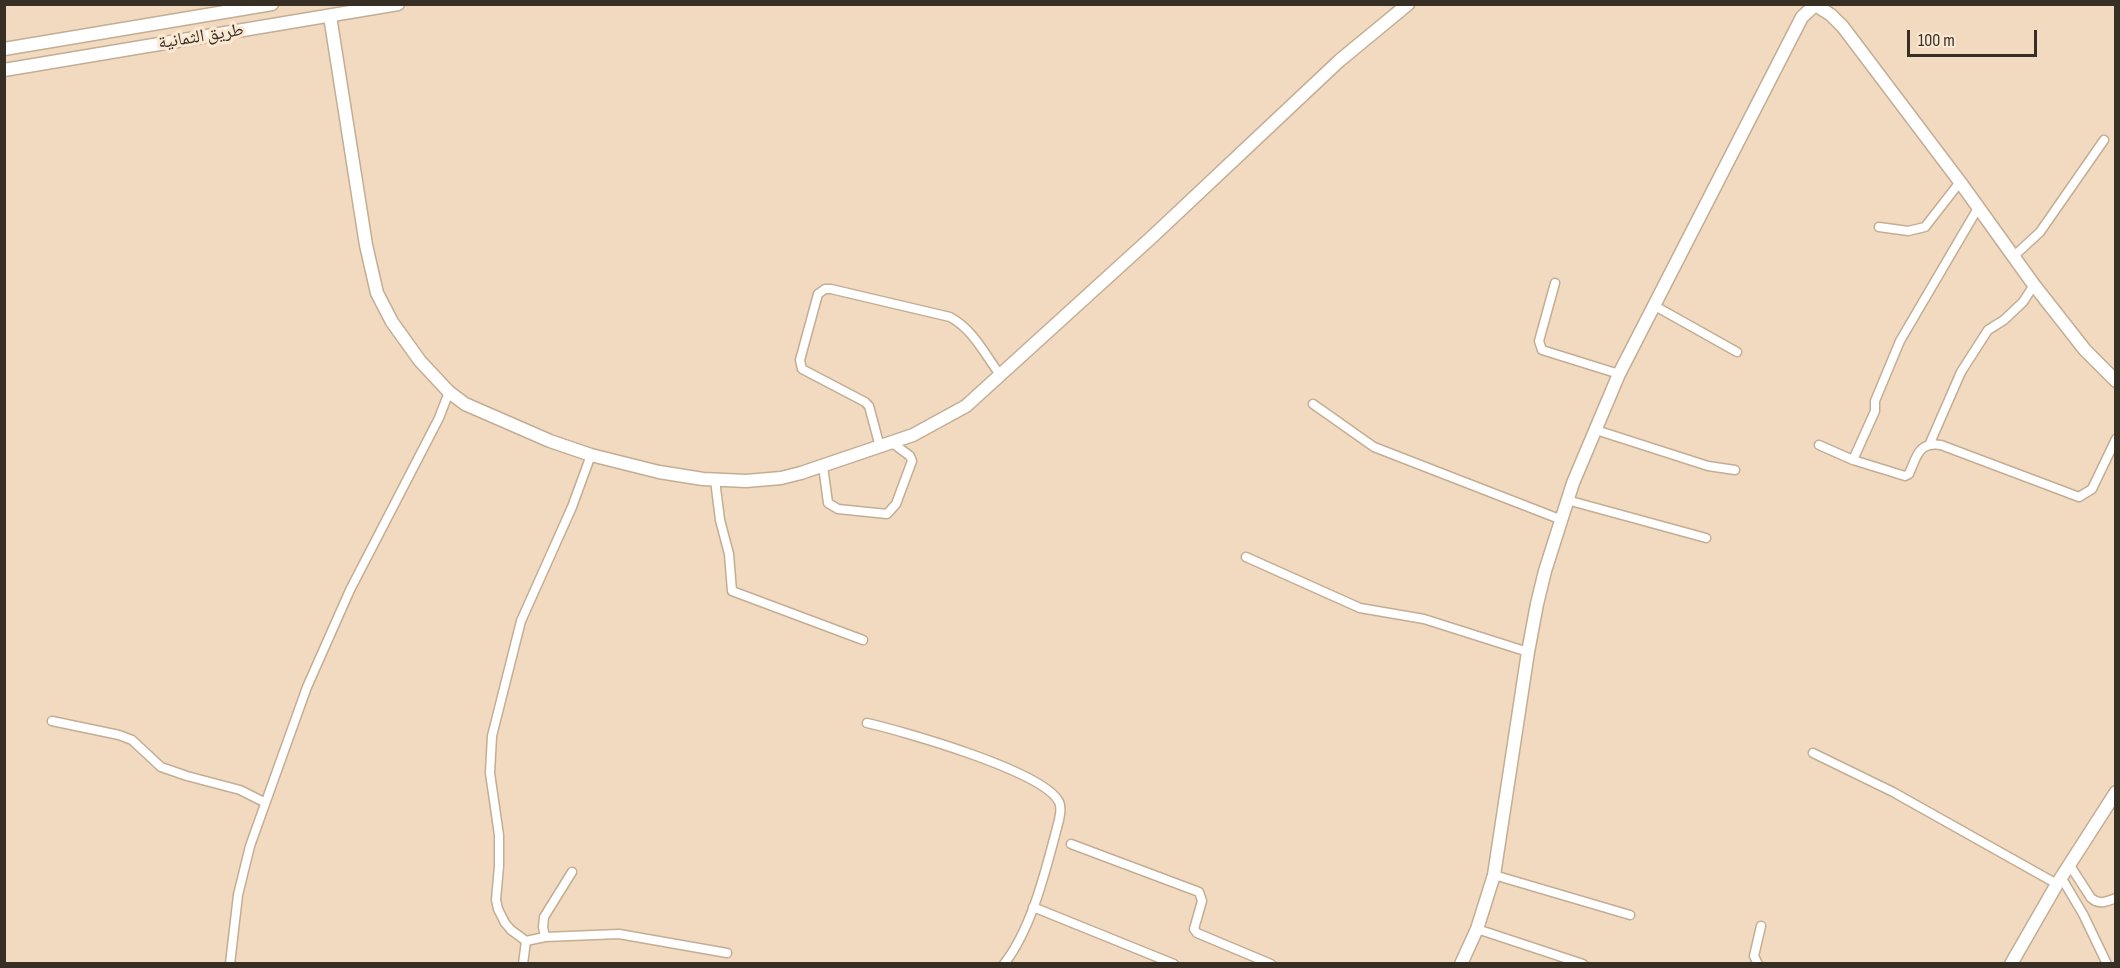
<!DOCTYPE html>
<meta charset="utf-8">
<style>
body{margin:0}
#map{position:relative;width:2120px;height:968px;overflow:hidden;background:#f2dac0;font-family:"Sofia Sans Condensed",sans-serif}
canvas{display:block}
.frame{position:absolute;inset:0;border:6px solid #372e24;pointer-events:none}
.scale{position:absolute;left:1907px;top:30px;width:130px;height:27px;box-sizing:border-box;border:3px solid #372e24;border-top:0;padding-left:8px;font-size:18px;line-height:21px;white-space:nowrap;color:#372e24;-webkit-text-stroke:4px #fbe8d3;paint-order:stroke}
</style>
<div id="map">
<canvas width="2120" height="968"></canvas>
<div class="frame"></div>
<div class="scale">100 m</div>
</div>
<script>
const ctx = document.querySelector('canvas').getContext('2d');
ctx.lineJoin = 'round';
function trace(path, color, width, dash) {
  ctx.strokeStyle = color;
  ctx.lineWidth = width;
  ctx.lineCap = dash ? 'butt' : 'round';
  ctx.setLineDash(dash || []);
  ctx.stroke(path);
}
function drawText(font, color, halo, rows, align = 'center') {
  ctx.font = font + ' "Sofia Sans Condensed","Noto Naskh Arabic",sans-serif';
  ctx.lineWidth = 6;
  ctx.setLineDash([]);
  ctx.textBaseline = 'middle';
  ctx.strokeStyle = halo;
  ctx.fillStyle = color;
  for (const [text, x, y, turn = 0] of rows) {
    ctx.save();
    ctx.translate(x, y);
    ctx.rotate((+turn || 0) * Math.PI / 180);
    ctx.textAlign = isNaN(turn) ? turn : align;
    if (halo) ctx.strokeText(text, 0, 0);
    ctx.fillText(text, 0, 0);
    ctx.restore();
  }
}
const street = new Path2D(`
 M1879 227 1908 231 1925 227 1960 182
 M2014 256 2040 232 2104 140
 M1555 283 1539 341 1542 350 1619 374
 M1655 306 1737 352
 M1313 404 1374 447 1562 520
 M1596 430 1708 466 1735 470
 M1930 443 1961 372 1988 330 2004 320 2023 302 2034 285
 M1819 445 1853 460 1905 476 1909 474C1917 456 1918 442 1941 445L2079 497 2092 489 2116 439
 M880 447 869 406 865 402 802 369 800 360 818 294 825 289H831L950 317C974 330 985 355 1001 376
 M1853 460 1875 411V401L1900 341 1978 208
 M823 466 828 503 838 509 887 514 896 504 912 461 910 456 891 442
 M715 480 720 520 729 554 732 591 863 640
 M1567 500 1706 538
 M1246 557 1360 608 1424 619 1528 652
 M52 721 119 735 132 740 161 767 187 776 240 790 264 802
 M867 723C902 731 1044 771 1059 802 1062 808 1060 814 1059 820 1047 865 1033 927 1004 964
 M1813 753 1893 792 2057 884
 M1071 844 1199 892 1202 901 1194 929 1197 933 1271 964
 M2069 864 2091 898C2099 905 2106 902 2116 898
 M1494 875 1630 915
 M2061 877 2083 914 2107 964
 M1033 907 1174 964
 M1477 929 1583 964
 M545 937 543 927 544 917 572 872
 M526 941 545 937 619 934 727 953
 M230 964 238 895 250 846 307 687 350 590 439 418 449 392
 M523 964 526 941 511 930 505 923 498 909 496 900 499 866V835L490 773 492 736 521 621 572 507 591 455
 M1758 964 1754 956 1761 926`);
const secondary = new Path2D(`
 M1814 4 1831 15 1843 27 1960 182 2034 285 2085 350 2116 381
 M330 16 366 245 377 293 392 322 420 361 449 392 465 404 550 441 591 455 659 472 703 479 746 481 781 478 801 473 913 435 966 406 1153 236 1339 61 1408 4
 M4 49 272 4
 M4 70 398 4
 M1461 964 1477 929 1494 875 1528 652 1537 604 1545 571 1573 483 1619 374 1802 17 1814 6
 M2011 964 2057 884 2116 792`);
trace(street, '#c3ad93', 11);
trace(secondary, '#c3ad93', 15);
trace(street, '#fff', 8);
trace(secondary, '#fff', 12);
drawText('18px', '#372e24', '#fbe8d3', [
 ["طريق الثمانية",201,37,-9]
]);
</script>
